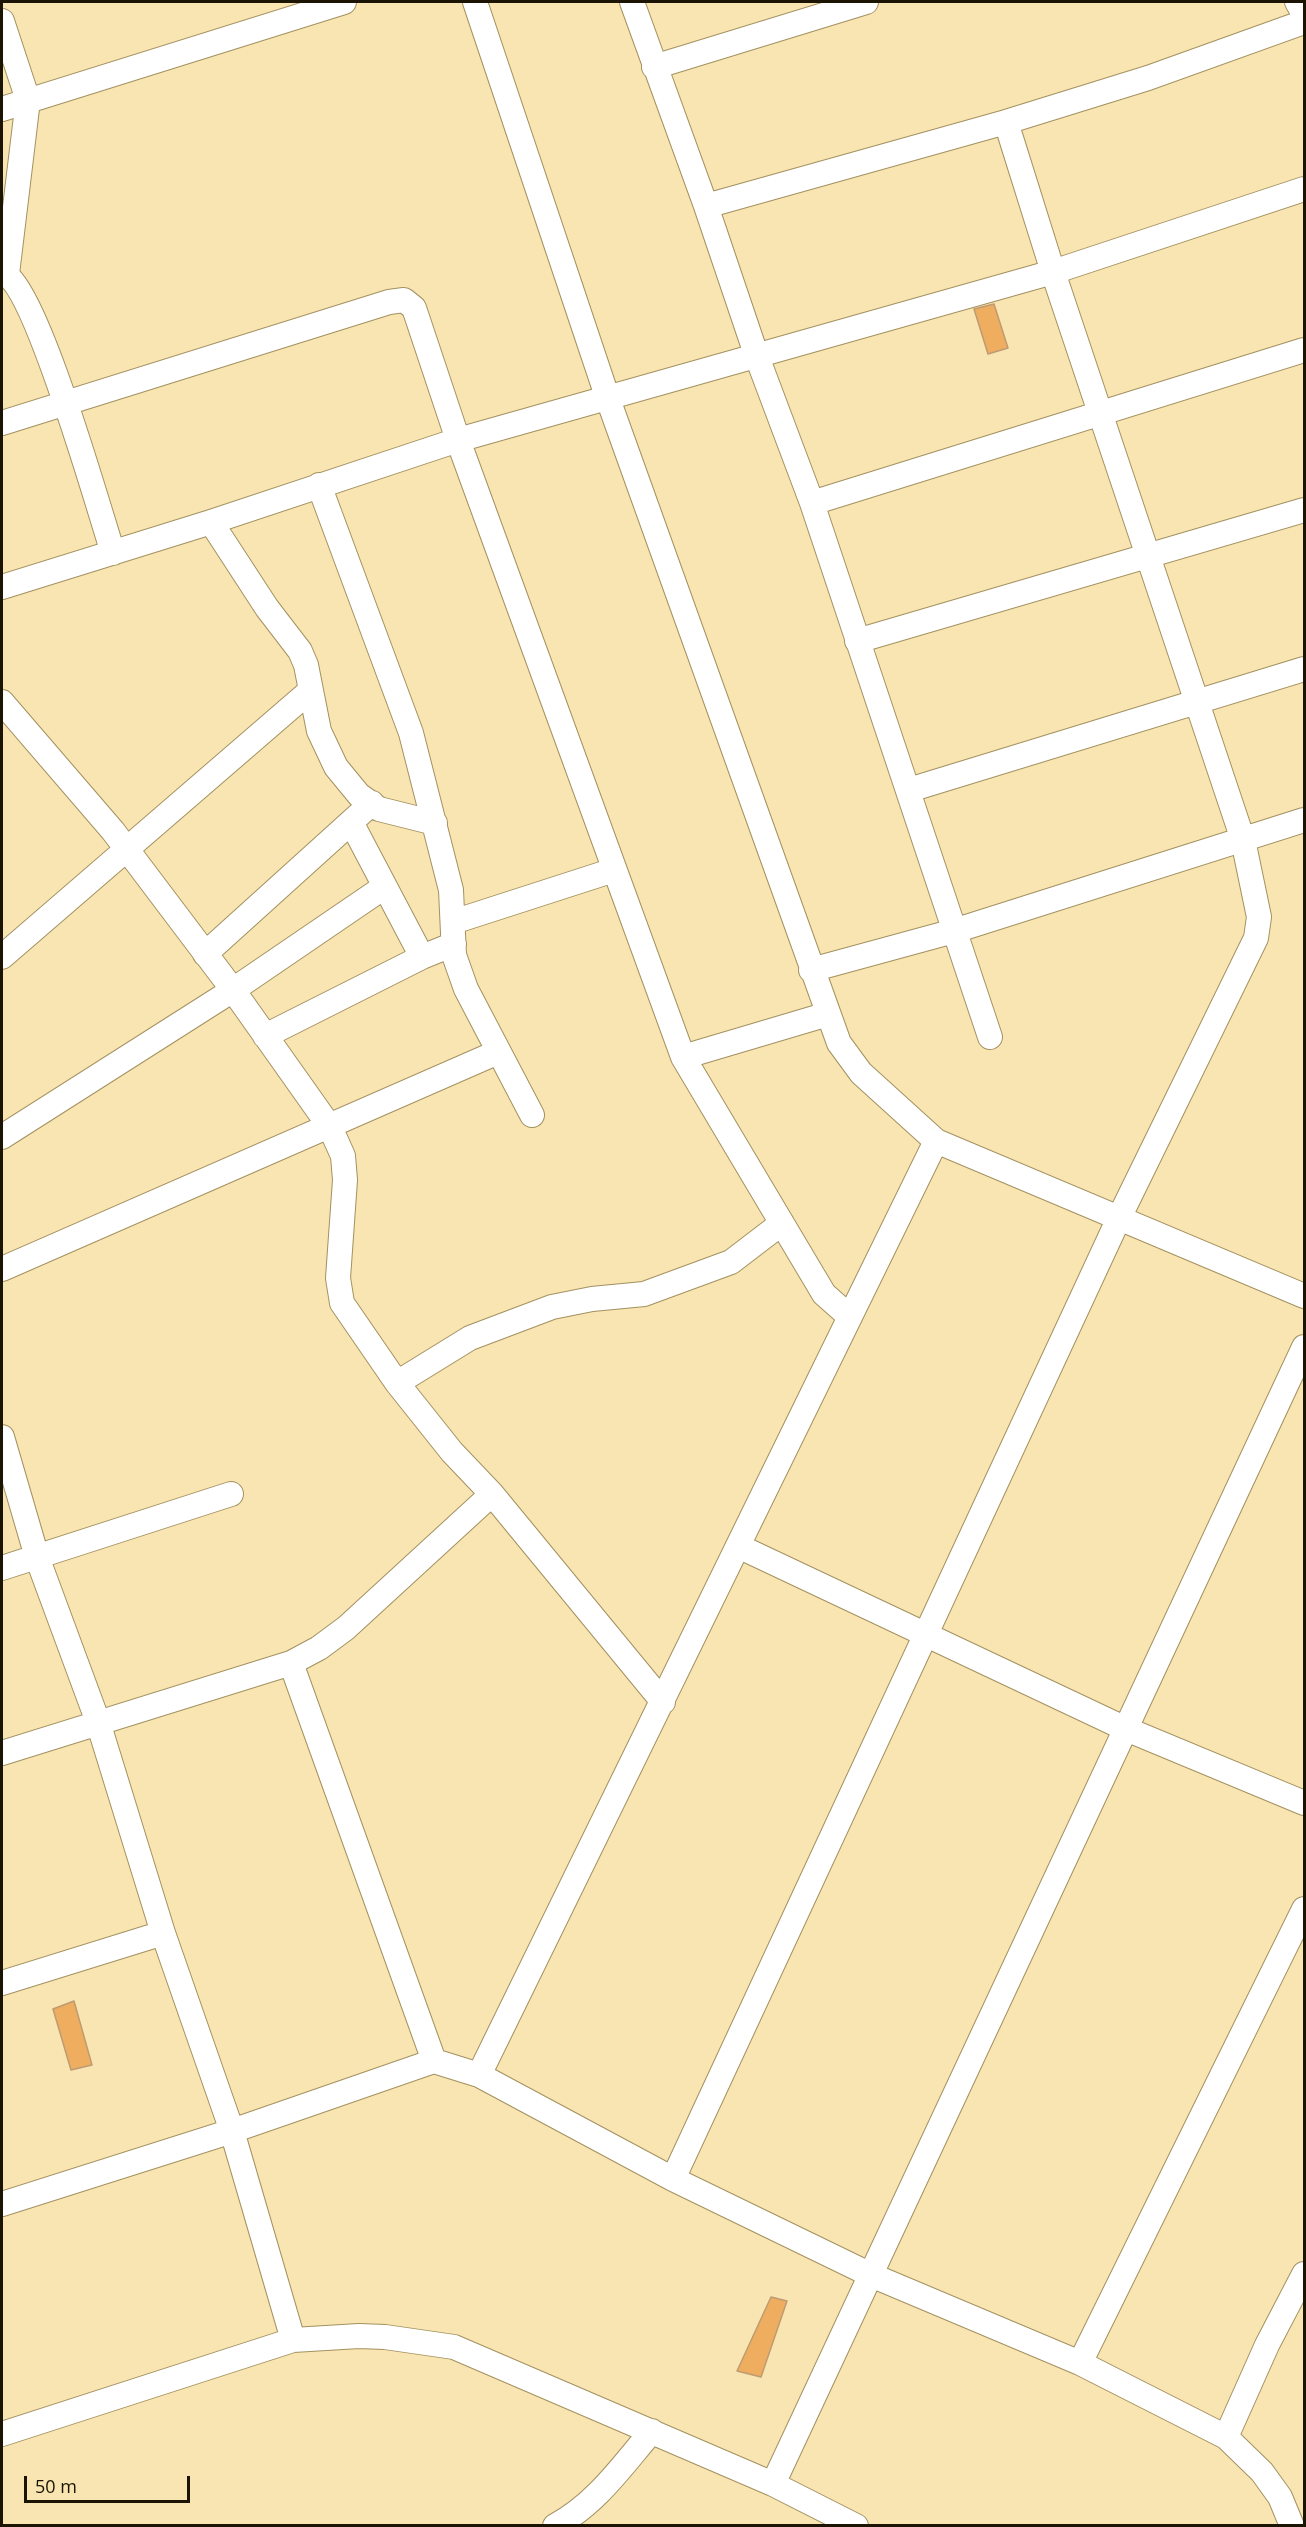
<!DOCTYPE html>
<style>
body{margin:0}
#map{position:relative;width:1306px;height:2527px;overflow:hidden;background:#f8e5b1;font-family:"Open Sans",sans-serif}
canvas{display:block}
.frame{position:absolute;inset:0;border:3px solid #1b1402;pointer-events:none}
.scale{position:absolute;left:24px;top:2476px;width:166px;height:27px;box-sizing:border-box;border:3px solid #1b1402;border-top:0;padding-left:8px;font-size:18px;line-height:21px;white-space:nowrap;color:#1b1402;-webkit-text-stroke:4px #f8e5b1;paint-order:stroke}
</style>
<div id="map">
<canvas width="1306" height="2527"></canvas>
<div class="frame"></div>
<div class="scale">50 m</div>
</div>
<script>
const ctx = document.querySelector('canvas').getContext('2d');
ctx.lineJoin = 'round';
function fill(path, color) {
  ctx.fillStyle = color;
  ctx.fill(path, 'evenodd');
}
function trace(path, color, width, dash) {
  ctx.strokeStyle = color;
  ctx.lineWidth = width;
  ctx.lineCap = dash ? 'butt' : 'round';
  ctx.setLineDash(dash || []);
  ctx.stroke(path);
}
const building = new Path2D(`
 M994 304 1008 348 988 354 974 309Z
 M74 2001 92 2065 71 2070 53 2009Z
 M771 2297 787 2301 761 2377 737 2371Z`);
fill(building, '#eead5f');
trace(building, '#be9b72', 1.5);
const minor = new Path2D(`
 M475 2 608 399 839 1043 861 1073 936 1141 1304 1296
 M632 2 706 206 756 354 812 503 990 1037
 M1297 2 1304 14
 M2 21 28 100 7 274
 M654 67 866 2
 M2 109 344 2
 M706 206 1006 122 1148 78 1304 22
 M2 272C36 285 99 510 113 553
 M2 423 389 302 404 300 414 308 458 440 683 1057 824 1294 850 1317
 M319 485 411 733 451 890 454 955 466 989 532 1115
 M812 503 1304 350
 M211 522 267 608 300 651 306 665 319 731 336 767 359 795 379 809 435 823
 M2 587 211 522 458 440 1053 272 1304 189
 M857 641 1304 510
 M2 702 113 831 233 990 330 1127 343 1156 345 1180 338 1278 342 1303 397 1383 452 1452 492 1494 663 1702
 M909 790 1304 669
 M351 822 422 957
 M453 922 614 870
 M205 954 372 803
 M2 957 311 690
 M811 970 954 931 1304 820
 M265 1036 422 957 454 944
 M683 1057 828 1014
 M2 1137 233 990 384 887
 M2 1269 498 1052
 M397 1383 470 1338 552 1307 592 1299 644 1294 731 1262 782 1223
 M2 1437 37 1557 98 1722 163 1933 232 2131 293 2340
 M738 1546 1126 1729 1304 1803
 M2 1568 231 1494
 M291 1663 434 2061
 M2 1753 291 1663 319 1648 346 1628 492 1494
 M2 1983 163 1933
 M479 2075 936 1141
 M673 2179 1119 1218 1256 938 1259 917 1243 840 1053 272 1006 122
 M2 2204 232 2131 434 2061 479 2075 673 2179 871 2275 1080 2363 1226 2437 1262 2472 1280 2497 1292 2526
 M1080 2363 1304 1909
 M2 2434 293 2340 359 2336 385 2337 454 2347 773 2484 856 2526
 M1226 2437 1267 2345 1304 2274
 M773 2484 1304 1347
 M555 2526C596 2504 622 2466 652 2431`);
trace(minor, '#a39160', 26);
trace(minor, '#fff', 24);
</script>
